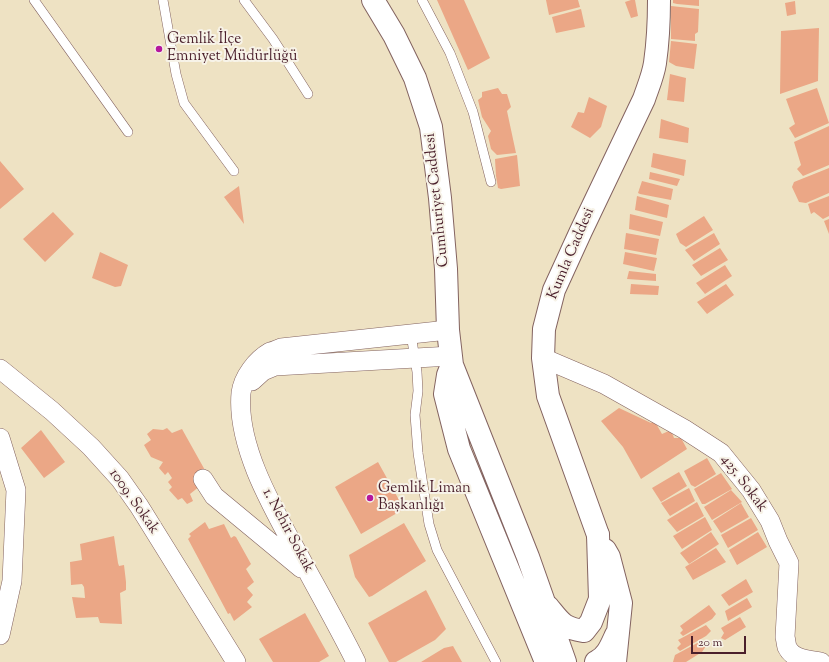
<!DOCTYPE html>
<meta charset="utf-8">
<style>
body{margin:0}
#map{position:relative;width:829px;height:662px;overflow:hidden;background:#eee2c3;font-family:"Sorts Mill Goudy",serif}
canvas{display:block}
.scale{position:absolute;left:691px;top:636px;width:55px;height:18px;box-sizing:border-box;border:2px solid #4a1f2b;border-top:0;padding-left:5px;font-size:12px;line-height:14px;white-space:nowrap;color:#4a1f2b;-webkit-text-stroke:3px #f7f3e8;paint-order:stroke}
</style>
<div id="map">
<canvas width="829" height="662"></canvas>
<div class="scale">20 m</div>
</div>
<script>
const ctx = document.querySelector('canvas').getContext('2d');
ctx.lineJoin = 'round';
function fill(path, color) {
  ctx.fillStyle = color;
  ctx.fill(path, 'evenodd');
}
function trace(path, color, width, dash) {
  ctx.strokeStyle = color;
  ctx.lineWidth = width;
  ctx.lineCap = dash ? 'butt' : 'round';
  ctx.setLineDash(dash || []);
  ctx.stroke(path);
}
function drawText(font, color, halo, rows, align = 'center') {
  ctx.font = font + ' "Sorts Mill Goudy",serif';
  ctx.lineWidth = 4;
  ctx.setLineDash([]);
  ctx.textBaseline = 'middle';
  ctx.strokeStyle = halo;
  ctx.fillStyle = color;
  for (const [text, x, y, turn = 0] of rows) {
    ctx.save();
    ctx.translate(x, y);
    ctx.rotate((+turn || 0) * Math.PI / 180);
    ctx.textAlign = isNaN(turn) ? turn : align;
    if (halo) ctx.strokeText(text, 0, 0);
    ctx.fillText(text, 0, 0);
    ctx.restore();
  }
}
fill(new Path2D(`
 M437 0H464L490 58 468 70Z
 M546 0H578L580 7 549 15Z
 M631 0H635L638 16 631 18 625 2Z
 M673 0H699V6L677 4 673 3Z
 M795 1 796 14 787 16 785 3Z
 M671 6 699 9 698 32 695 34V41L671 39Z
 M581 9 585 27 556 33 552 17Z
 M819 28 818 81 780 94 781 31Z
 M671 41 697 44 694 69 676 66 669 62Z
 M670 74 686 78 684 102 667 100Z
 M498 88 502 94H507L511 107 507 111 516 153 497 155 491 149 488 136 491 131 482 117 478 100 482 97V92Z
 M817 88 829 123 795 138 789 128 795 124 786 99Z
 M589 97 607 106 601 127 590 138 571 127 578 112 584 113Z
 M661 119 689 128 688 143 659 138Z
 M829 126V165L803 176 797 169 801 165 794 142Z
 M653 153 686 160 684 176 651 167Z
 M517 155 520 186 501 189 498 188 496 176 495 159Z
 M0 161 24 189 0 209Z
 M829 168V193L806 203 799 202 792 187 794 182Z
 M650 172 680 179 677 186 649 179Z
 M642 181 673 189 671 200 640 194 638 193Z
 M239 186 244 224 224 197Z
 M637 196 669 205 667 218 635 210Z
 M829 196V216L823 219 814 212 811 214 808 204Z
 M53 212 74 234 45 262 23 239Z
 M630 214 663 222 660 236 629 229Z
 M704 216 713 230 686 247 680 243 676 234Z
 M829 219V234L824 221Z
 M626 233 659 239 656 255 624 249Z
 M714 233 720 244 694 261 685 250Z
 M720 248 728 260 701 276 692 265Z
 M100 252 128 265 121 286 115 287 92 278Z
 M625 252 657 258 654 271 623 264Z
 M725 265 732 276 705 294 696 283Z
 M629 271 656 274V281L627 279Z
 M631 284 659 286 658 295 630 294Z
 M726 284 734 295 707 314 697 302Z
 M619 408 651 423 654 420 662 434 671 430 674 438H681L687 449 641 479 623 447 601 421Z
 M167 428 172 433 182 429 206 472 200 486 190 494 193 501 187 504 182 498 178 500 169 490 172 487 168 482 172 478 168 472 165 475 159 468 163 462 151 457 144 445 151 440 147 434 153 429 163 430Z
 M41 430 65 462 44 478 21 448Z
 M707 458 716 474 695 487 691 485 684 471Z
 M378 462 404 509 361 534 335 487Z
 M679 472 687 486 661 502 652 488Z
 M721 473 732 489 705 504H702L694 489Z
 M689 488 695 501 670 516 661 503Z
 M731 490 742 502 712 520 704 507Z
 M697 502 704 516 677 532 667 520Z
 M741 503 749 517 721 533 713 521Z
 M705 517 712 530 682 549 673 536Z
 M751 518 758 530 728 548 721 535Z
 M205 522 209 529 224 524 231 538 234 536 236 537 251 564 246 569 254 582 247 588 253 595 247 602 252 607 234 621 230 613 228 614 188 539 191 536 189 534Z
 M404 523 426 561 372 596 369 597 355 577 349 555Z
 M711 532 719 544 689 564 680 553Z
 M758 532 767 547 737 565 729 550Z
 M114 536 118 563 119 566 124 565 126 582V590L120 593 122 624 100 623 98 617 76 618 72 597 85 598 84 587 82 584 71 585 70 562 82 560 80 544Z
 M716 548 726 562 693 580 685 567Z
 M746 579 753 592 729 606 721 595Z
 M426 590 446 629 435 640 396 662H389L368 623Z
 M747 598 752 607 728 621 725 611Z
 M709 605 716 614 712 619 683 636 680 633 683 630 680 626Z
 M305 613 329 656 319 662H273L259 639Z
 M740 617 746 627 725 640 721 638 724 633 721 628Z
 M706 625 711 631 706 636 680 651 677 648 681 644 678 640Z
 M701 641 706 646 702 652 686 662H673L675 655Z
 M453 646 462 662H421L444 648Z`), '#eba786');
const service = new Path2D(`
 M34 0 128 132
 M163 0 176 74 184 103 234 171
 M244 0 273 39 308 94
 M422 0 450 53 473 112 491 182
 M411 334 417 372 418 391 415 415 418 453 429 524 437 550 496 662`);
const minor = new Path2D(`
 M543 358 604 384 684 429 721 453 751 490 770 521 778 541 789 563 785 637C786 640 786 644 787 647 793 660 809 660 821 662
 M0 369 52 411 91 447 120 479 139 506 236 662
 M252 381 263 371 275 366 451 356
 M0 438 16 490 12 581 0 635
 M203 479 214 496 301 568
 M356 662C339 628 321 596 303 563 277 515 236 449 241 393 243 377 256 360 270 352 274 351 278 349 281 348L448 330`);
const tertiary = new Path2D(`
 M598 535 548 396 543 358 544 329 554 290 581 231 644 99C648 87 653 76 655 63 658 42 659 21 659 0`);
const secondary = new Path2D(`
 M373 0 394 35 415 78 431 127 440 198 446 269 448 330 452 365 528 557 565 662
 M452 365 448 375 445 394 459 449 546 662
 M605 550 609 557 621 603 615 662
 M548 607C561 623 563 628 584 631L591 622 600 599 598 535
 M596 662C607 657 611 646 616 635`);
trace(service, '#836360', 10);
trace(minor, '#836360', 20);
trace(tertiary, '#836360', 24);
trace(secondary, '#836360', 24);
trace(service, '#fff', 9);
trace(minor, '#fff', 19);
trace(tertiary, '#fff', 22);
trace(secondary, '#fff', 22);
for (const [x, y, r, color] of [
 [159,49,4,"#b5179e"],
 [370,498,4,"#b5179e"]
]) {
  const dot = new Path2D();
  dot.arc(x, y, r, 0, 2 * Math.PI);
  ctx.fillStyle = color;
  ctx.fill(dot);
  trace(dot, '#f7f3e8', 1.5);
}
drawText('15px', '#4a1f2b', '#f7f3e8', [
 ["Gemlik İlçe",167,40],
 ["Emniyet Müdürlüğü",167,57],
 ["Gemlik Liman",378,489],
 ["Başkanlığı",378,506]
], 'left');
drawText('15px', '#4a1f2b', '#f7f3e8', [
 ["Cumhuriyet Caddesi",438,200,-96],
 ["Kumla Caddesi",572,254,-67],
 ["425. Sokak",743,484,53],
 ["1009. Sokak",133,502,55],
 ["1. Nehir Sokak",287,531,62]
]);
</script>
